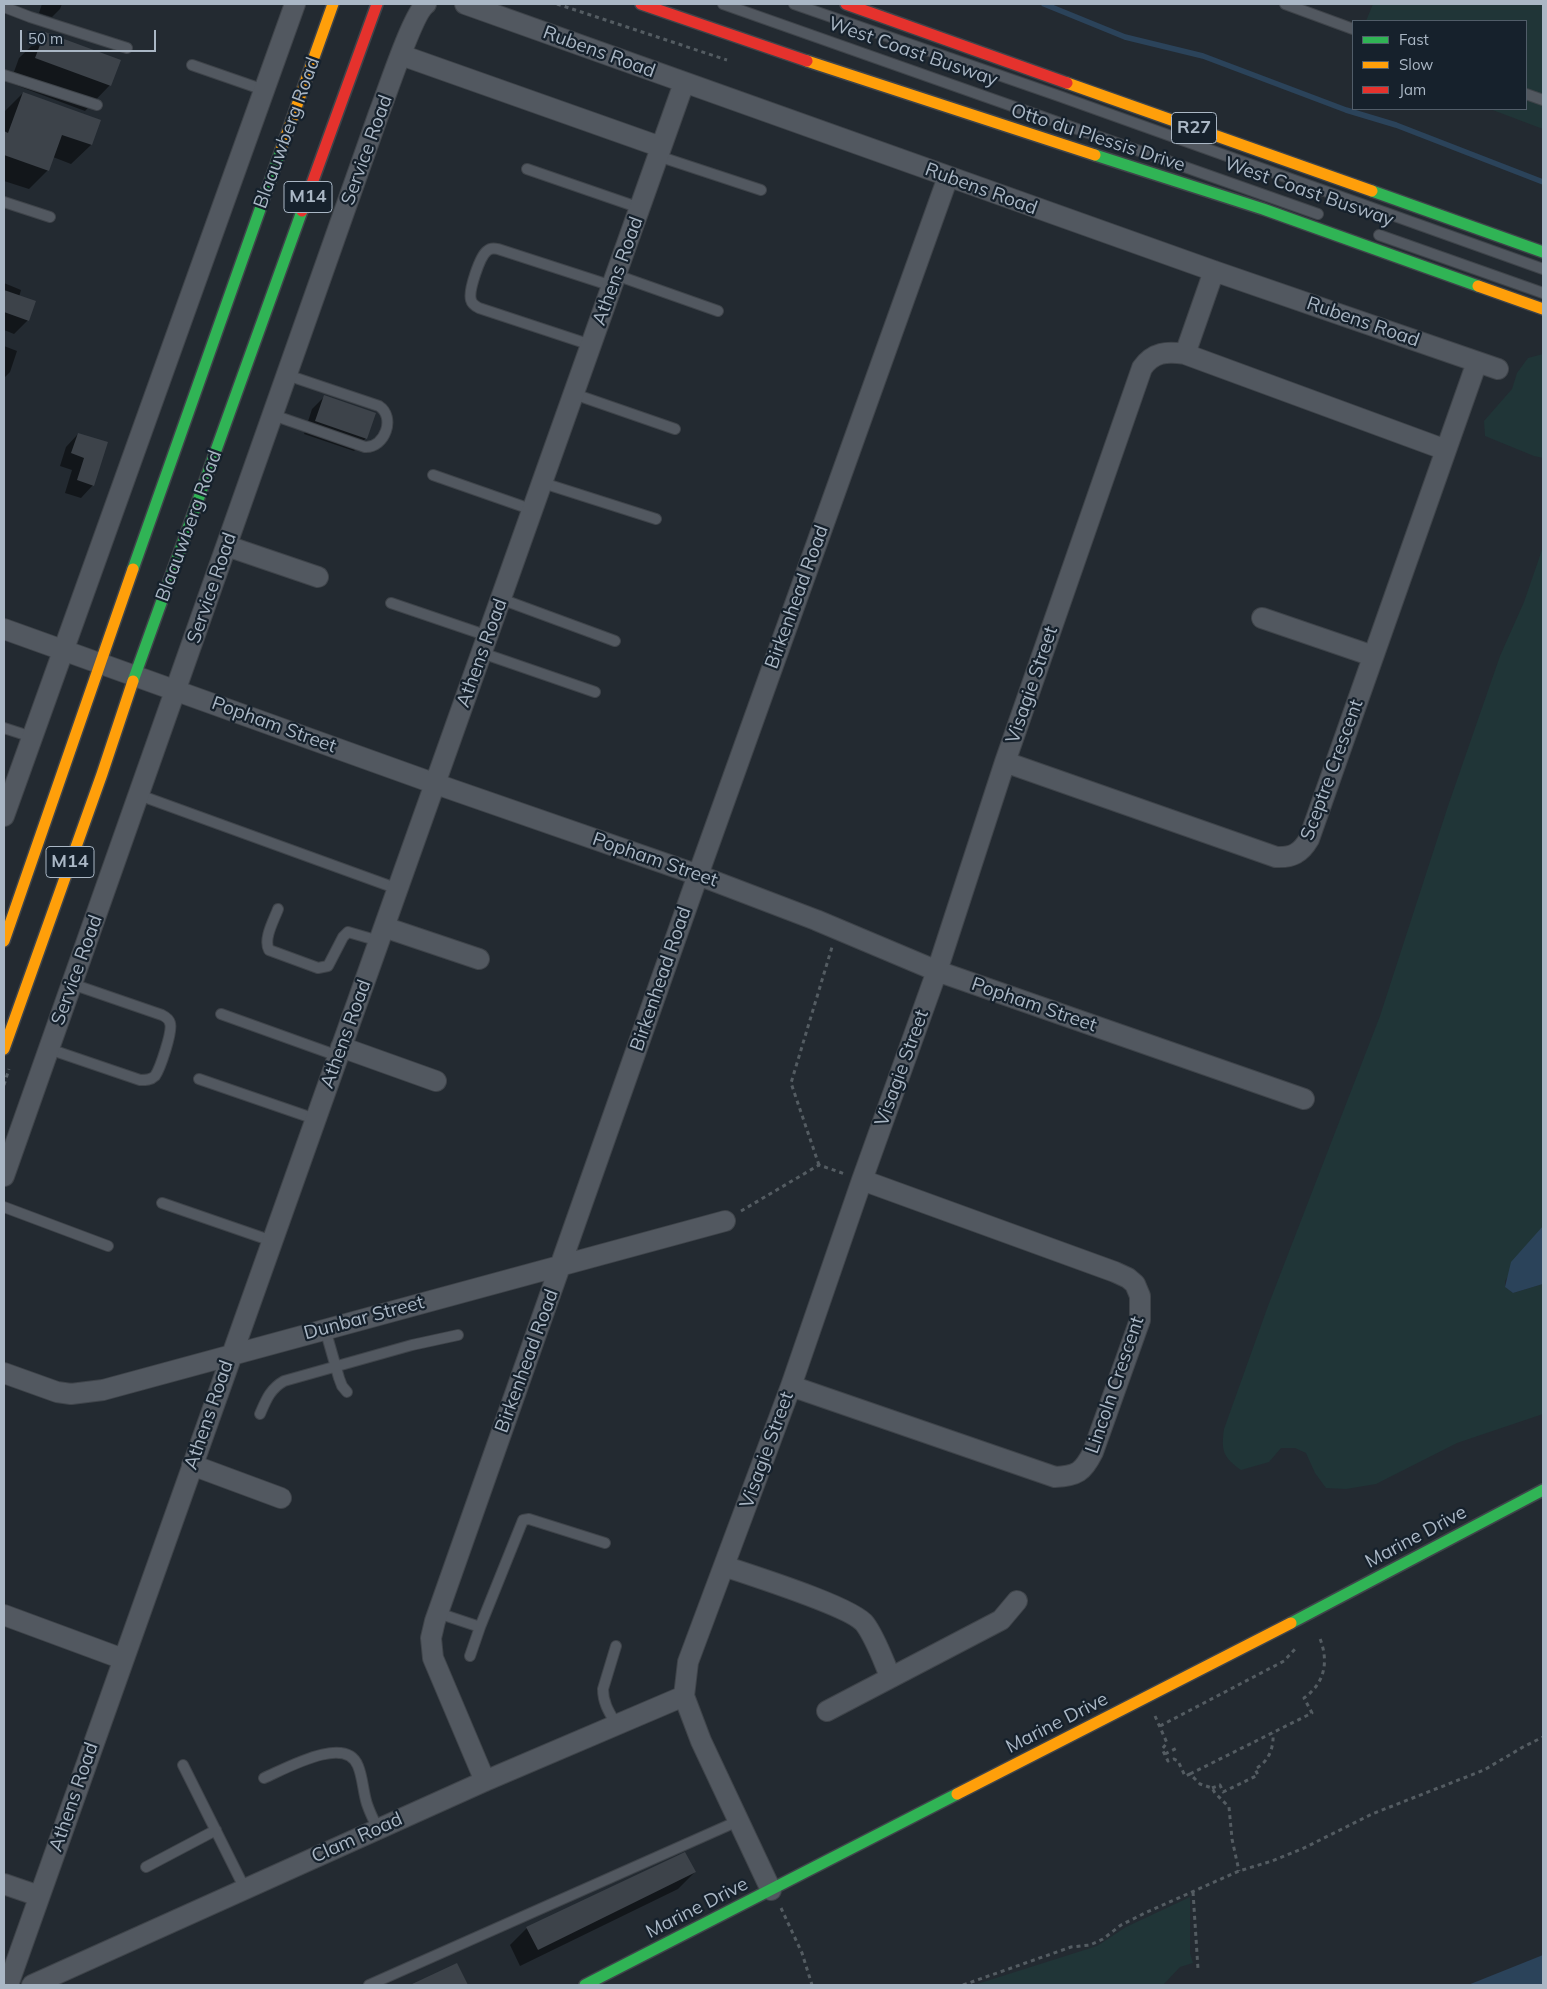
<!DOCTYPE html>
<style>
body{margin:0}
#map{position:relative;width:1547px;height:1989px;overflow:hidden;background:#232a31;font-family:Mulish,sans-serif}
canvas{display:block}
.frame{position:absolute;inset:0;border:5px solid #aab7c5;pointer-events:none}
.legend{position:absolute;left:1352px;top:20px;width:175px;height:90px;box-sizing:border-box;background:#16212c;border:1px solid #515d69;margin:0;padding:6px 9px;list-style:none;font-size:15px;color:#aab7c5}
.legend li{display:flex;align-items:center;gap:10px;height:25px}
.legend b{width:25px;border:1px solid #515d69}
.scale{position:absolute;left:20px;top:30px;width:136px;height:22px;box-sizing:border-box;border:2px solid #aab7c5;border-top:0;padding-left:6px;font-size:15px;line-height:18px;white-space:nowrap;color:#aab7c5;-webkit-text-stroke:4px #16212c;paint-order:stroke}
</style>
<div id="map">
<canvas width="1547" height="1989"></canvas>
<div class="frame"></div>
<ul class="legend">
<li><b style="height:6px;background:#30b455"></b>Fast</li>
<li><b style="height:6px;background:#ff9f0a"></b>Slow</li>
<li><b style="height:6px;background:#e5322d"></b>Jam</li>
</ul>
<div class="scale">50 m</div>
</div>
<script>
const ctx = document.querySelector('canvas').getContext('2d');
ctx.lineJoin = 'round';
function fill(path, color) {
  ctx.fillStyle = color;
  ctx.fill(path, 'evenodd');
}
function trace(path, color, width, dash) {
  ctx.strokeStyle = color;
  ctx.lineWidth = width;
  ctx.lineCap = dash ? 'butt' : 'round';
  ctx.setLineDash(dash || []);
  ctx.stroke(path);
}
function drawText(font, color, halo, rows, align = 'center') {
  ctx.font = font + ' Mulish,sans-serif';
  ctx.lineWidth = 4.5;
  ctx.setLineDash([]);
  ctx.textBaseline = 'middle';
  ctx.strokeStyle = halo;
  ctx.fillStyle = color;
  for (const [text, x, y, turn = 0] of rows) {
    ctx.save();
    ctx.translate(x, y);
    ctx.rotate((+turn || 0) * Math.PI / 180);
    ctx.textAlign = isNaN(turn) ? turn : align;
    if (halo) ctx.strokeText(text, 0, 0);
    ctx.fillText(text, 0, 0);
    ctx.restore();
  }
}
fill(new Path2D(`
 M1373 4H1543V129L1490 109H1526V21H1366Z
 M1543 354V458L1534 456 1485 436 1484 421 1512 389 1517 373 1528 358Z
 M1543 547V1226L1505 1281V1287L1513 1293 1543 1284V1414L1457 1443 1376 1484 1346 1489 1326 1488 1315 1473 1306 1453 1295 1448H1281L1269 1462 1241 1470C1223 1457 1221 1451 1224 1429L1268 1306 1380 1016 1448 806 1500 656 1524 602Z
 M1190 1897V1953L1193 1963 1180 1967 1163 1985H974L1097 1946 1126 1927Z`), '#203537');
fill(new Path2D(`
 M1543 1226V1284L1513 1293 1505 1287 1511 1262Z
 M1543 1955V1985H1468Z`), '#2b435a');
fill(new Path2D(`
 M42 4H62L60 9 52 17 39 13Z
 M45 33 110 85 85 111 10 83 19 58Z
 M23 93 99 121 91 145 71 164 53 157 48 170 29 189 4 181V112Z
 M4 283 21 290 19 297 28 320 14 334 4 330Z
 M4 346 17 351 10 372 4 378Z
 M324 397 366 438 354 451 304 434 312 409Z
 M78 434 93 485 81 498 65 493 72 470 60 466 66 447Z
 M695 1872 678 1889 520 1966 510 1945 527 1928Z
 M457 1965 467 1985H413Z`), '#0007');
trace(new Path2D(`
 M1044 4 1125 37 1203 56 1346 110 1396 125 1543 182`), '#2b435a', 5.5);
fill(new Path2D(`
 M45 32 121 60 111 86 35 58Z
 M23 92 101 120 92 145 62 135 49 171 4 155V131L8 133Z
 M4 290 36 301 29 321 4 312Z
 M324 395 376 413 367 439 315 421Z
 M78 433 108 442 94 486 77 480 84 458 71 453Z
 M685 1852 696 1872 538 1950 526 1927Z
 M457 1963 468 1985H410Z`), '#3d434a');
const lane = new Path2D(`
 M723 4 1318 214
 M794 4 1059 96 1543 269
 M1285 4 1353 29
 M4 7 30 17 127 48
 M192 65 264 90
 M4 75 97 105
 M1526 94 1543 100
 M658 156 761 190
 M527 169 640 208
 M4 202 50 217
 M1379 235 1543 293
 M616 275 718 311
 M591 345 479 308C475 306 472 304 471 300 468 291 480 256 487 251 490 248 494 248 498 249L612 286
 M574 394 675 429
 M273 415 365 447C385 448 396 417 379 406L287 375
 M433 475 533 510
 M543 483 656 519
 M501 599 615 641
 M391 603 488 636
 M482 653 595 692
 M4 728 32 737
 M139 795 398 889
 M278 909C274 920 263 939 269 950L318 968 328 966 343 937 348 932 379 941
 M221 1014 338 1056
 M49 1049 140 1080C146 1080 151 1080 155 1076 160 1069 173 1031 170 1023 169 1019 166 1017 162 1015L72 984
 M199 1079 315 1119
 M162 1203 272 1241
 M4 1207 108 1246
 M325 1329 339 1378 342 1386 347 1392
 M260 1414C266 1400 270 1389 284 1381L412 1345 458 1335
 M438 1613 480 1627 470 1656
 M480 1627 523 1520 529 1519 605 1543
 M616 1646 603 1689C603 1703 609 1712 616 1724
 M183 1765 245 1889
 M264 1778C285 1769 346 1734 358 1766 363 1778 363 1792 367 1804 370 1813 374 1821 378 1829
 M146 1867 216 1830
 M369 1985 738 1821`);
const street = new Path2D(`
 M465 4 1214 271 1498 369
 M401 55 661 147
 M1185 354 1214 271
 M227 546 318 577
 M1262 618 1373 656
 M4 629 436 784 698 875 816 920 937 971 1304 1099
 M1005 762 1276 857C1292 858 1301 853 1309 839L1477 362
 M4 816 295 4
 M384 927 479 959
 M341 1047 436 1081
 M4 1176 379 113C387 93 413 13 426 4
 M4 1373 57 1392 71 1394 103 1390 725 1221
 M791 1386 1055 1477C1077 1476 1083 1472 1093 1452L1140 1320V1296L1135 1284 1128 1278 1115 1272 862 1180
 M192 1465 281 1498
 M724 1566C750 1575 853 1607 865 1624 876 1639 883 1660 890 1676
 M4 1615 123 1659
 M827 1711 1001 1620 1017 1601
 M485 1781 433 1658 431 1638 435 1621 698 875 948 177
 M4 1884 39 1896
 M771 1890 701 1741 684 1696 688 1662 791 1386 862 1180 937 971 1005 762 1142 368C1153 352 1167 351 1185 354L1446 450
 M8 1985 684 83
 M32 1985 485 1781 684 1696`);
const fast = new Path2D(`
 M1095 155 1263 209 1478 286
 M1372 191 1543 252
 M133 569 281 150
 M133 681 302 211
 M1291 1623 1543 1490
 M585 1985 957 1794`);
const slow = new Path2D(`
 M807 61 1095 155
 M1067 83 1372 191
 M281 150 333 4
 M1478 286 1543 309
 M4 941 133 569
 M4 1049 102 774 133 681
 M957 1794 1291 1623`);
const jam = new Path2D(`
 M641 4 807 61
 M846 4 1067 83
 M302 211 377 4`);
trace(lane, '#3f444a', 12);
trace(street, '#3f444a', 22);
trace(fast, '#3f444a', 14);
trace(slow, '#3f444a', 14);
trace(jam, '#3f444a', 14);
trace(new Path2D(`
 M557 4 727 60
 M4 1085 9 1069
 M819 1165 791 1083 832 947
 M741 1211 819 1165 845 1174
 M1155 1716 1167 1743 1162 1749 1168 1761 1174 1759 1178 1761 1185 1776 1190 1774 1200 1784 1212 1788 1215 1793 1229 1807 1232 1839 1239 1871
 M1160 1726 1284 1661 1295 1649
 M1165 1754 1177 1748
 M1190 1774 1312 1713 1304 1698C1326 1682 1329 1660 1319 1636
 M1212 1788 1220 1785 1223 1792 1258 1775 1255 1769C1269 1762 1274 1747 1273 1733
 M1193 1892 1198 1969
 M781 1908 802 1953 812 1985
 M963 1985 1071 1947 1090 1945 1103 1939 1121 1925 1147 1912 1239 1871 1272 1861 1304 1848 1372 1814 1484 1770 1523 1747 1543 1737`), '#545c62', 3, [4, 4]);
trace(lane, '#525860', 10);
trace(street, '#525860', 20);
trace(fast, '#30b455', 11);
trace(slow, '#ff9f0a', 11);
trace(jam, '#e5322d', 11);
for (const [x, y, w] of [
 [1194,128,45],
 [308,197,48],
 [70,862,48]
]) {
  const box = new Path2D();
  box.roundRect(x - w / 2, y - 15.5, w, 31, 4);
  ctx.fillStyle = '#16212c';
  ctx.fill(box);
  trace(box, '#aab7c5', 1);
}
drawText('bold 18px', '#aab7c5', null, [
 ["R27",1194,128],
 ["M14",308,197],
 ["M14",70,862]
]);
drawText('19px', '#aab7c5', '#16212c', [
 ["Rubens Road",599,52,20],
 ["West Coast Busway",913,52,19],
 ["Blaauwberg Road",287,133,-70],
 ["Otto du Plessis Drive",1098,138,18],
 ["Service Road",367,150,-70],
 ["Rubens Road",981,189,20],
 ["West Coast Busway",1309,192,19],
 ["Athens Road",618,271,-70],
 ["Rubens Road",1363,322,19],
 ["Blaauwberg Road",189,526,-70],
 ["Service Road",212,588,-71],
 ["Birkenhead Road",797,597,-70],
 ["Athens Road",482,653,-70],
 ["Visagie Street",1032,685,-71],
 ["Popham Street",274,725,20],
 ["Sceptre Crescent",1332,770,-70],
 ["Popham Street",655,860,19],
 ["Service Road",77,970,-70],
 ["Birkenhead Road",661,979,-71],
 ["Popham Street",1034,1005,19],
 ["Athens Road",346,1034,-70],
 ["Visagie Street",902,1068,-70],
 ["Dunbar Street",364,1318,-15],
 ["Birkenhead Road",527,1361,-70],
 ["Lincoln Crescent",1115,1385,-71],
 ["Athens Road",209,1415,-71],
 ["Visagie Street",767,1450,-70],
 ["Marine Drive",1416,1537,-28],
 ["Marine Drive",1057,1723,-27],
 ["Athens Road",74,1797,-71],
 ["Clam Road",357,1838,-24],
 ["Marine Drive",697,1908,-27]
]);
</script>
